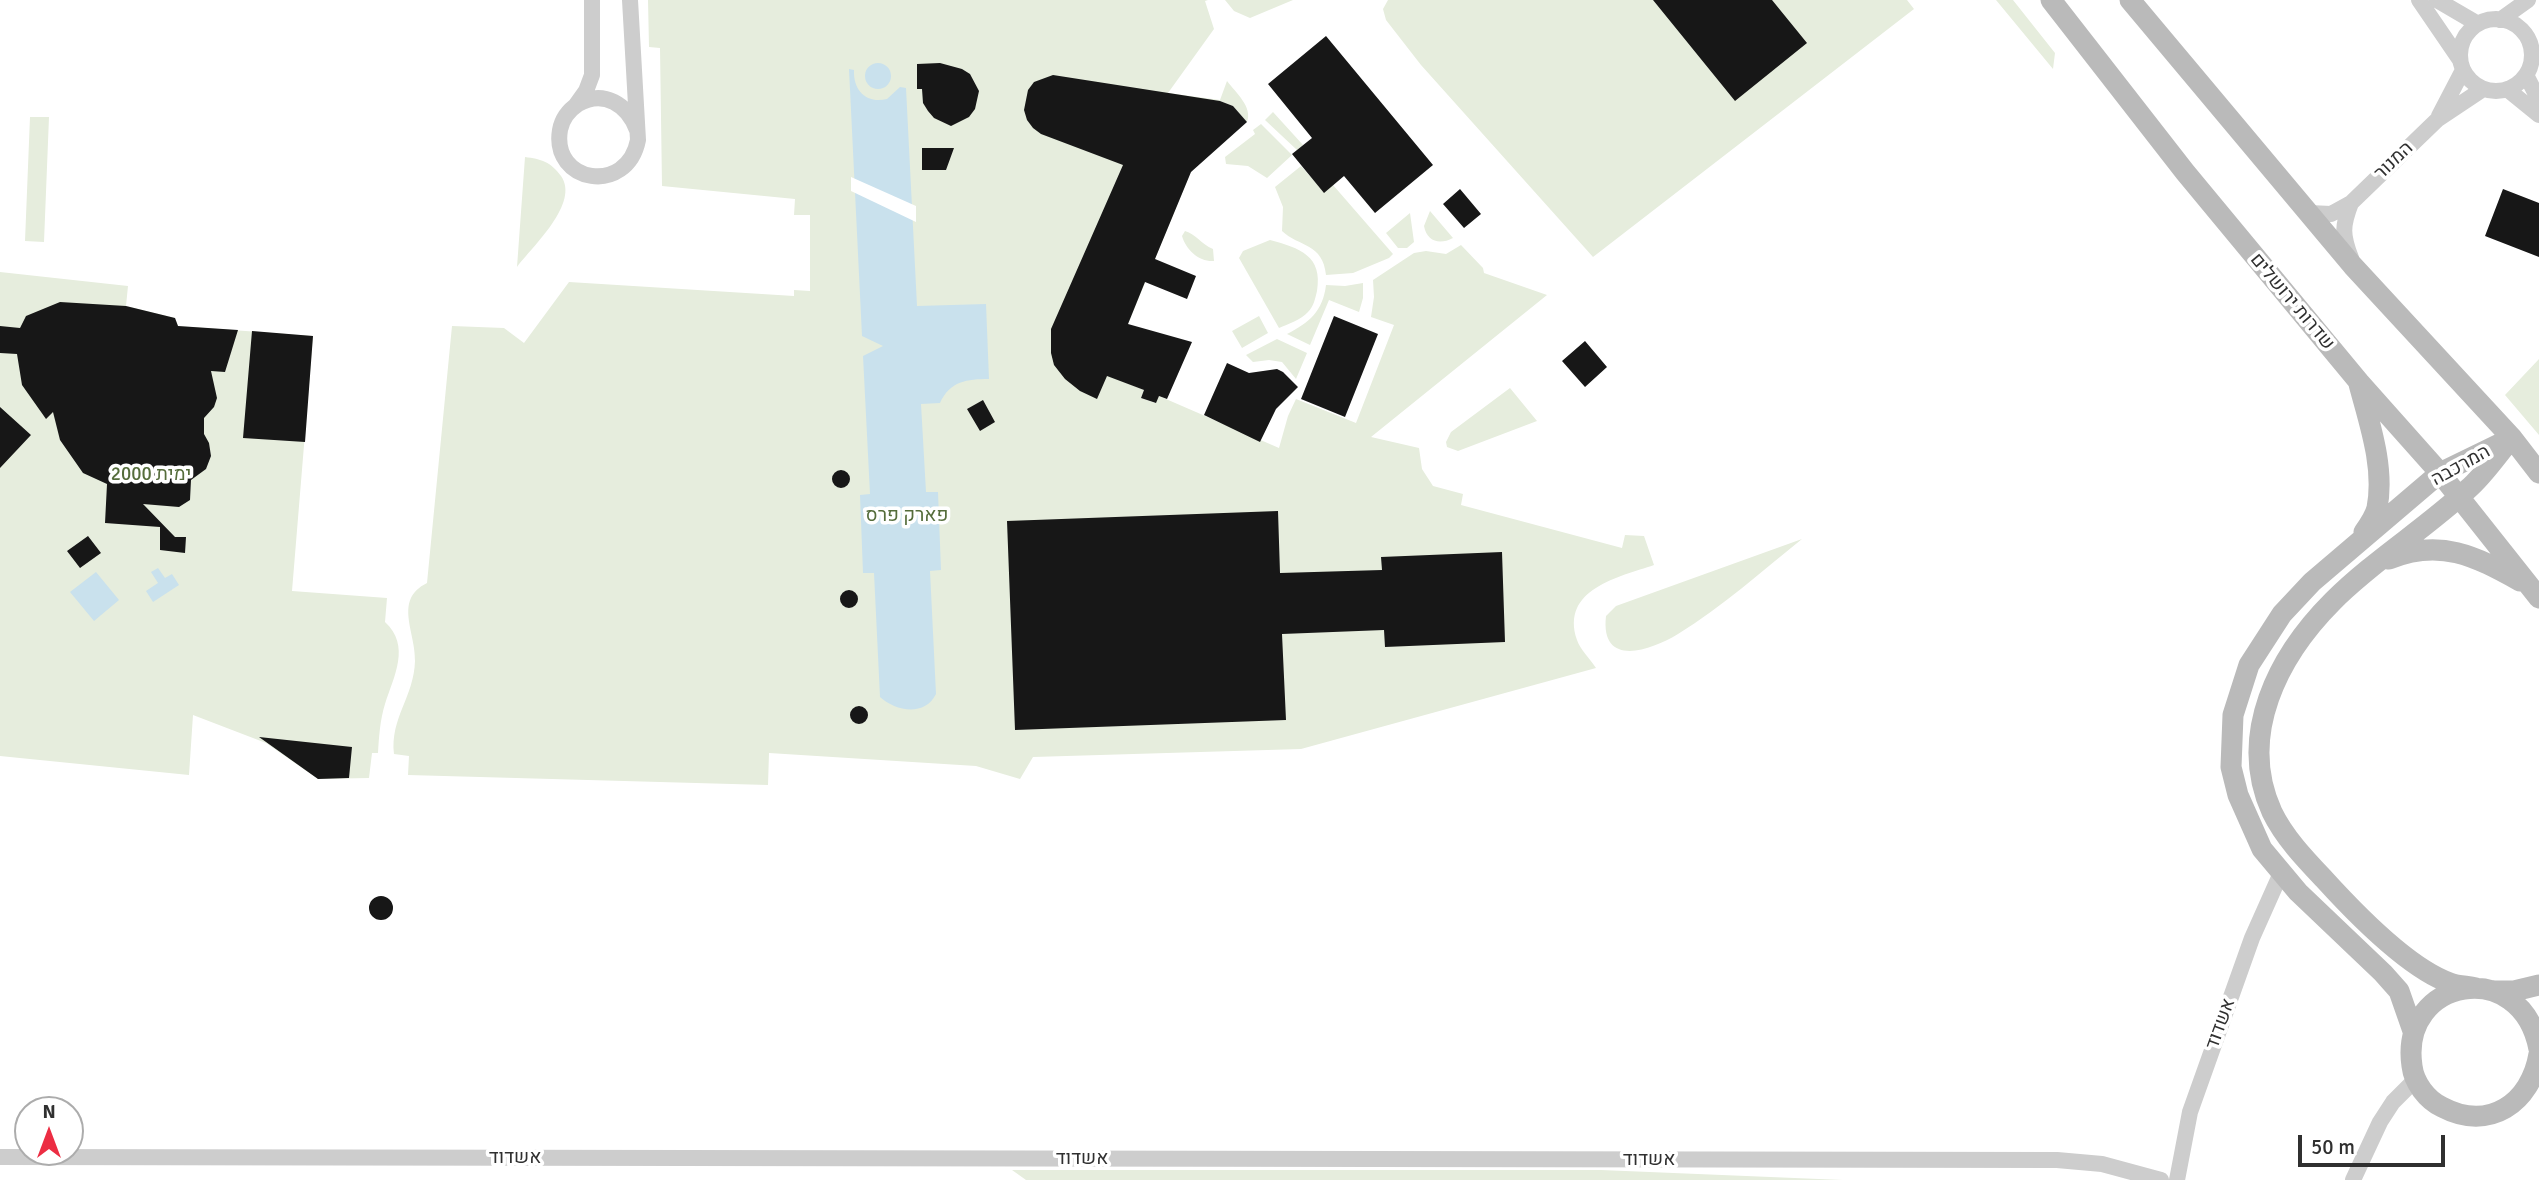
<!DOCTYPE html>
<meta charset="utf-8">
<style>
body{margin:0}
#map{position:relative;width:2539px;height:1180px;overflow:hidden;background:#fff;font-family:Signika,sans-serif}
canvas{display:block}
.north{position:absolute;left:14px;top:1096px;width:70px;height:70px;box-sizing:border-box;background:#fff;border:2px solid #acacac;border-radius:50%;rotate:0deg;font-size:19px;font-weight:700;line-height:28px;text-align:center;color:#303030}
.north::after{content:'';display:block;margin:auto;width:24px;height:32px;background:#ec2d43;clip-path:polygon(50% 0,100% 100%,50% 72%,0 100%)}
.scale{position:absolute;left:2298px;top:1135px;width:147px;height:32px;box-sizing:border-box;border:4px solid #303030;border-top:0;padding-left:9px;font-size:21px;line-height:24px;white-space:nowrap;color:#303030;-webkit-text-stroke:5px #fff;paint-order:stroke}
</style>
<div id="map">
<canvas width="2539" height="1180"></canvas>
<div class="north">N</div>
<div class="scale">50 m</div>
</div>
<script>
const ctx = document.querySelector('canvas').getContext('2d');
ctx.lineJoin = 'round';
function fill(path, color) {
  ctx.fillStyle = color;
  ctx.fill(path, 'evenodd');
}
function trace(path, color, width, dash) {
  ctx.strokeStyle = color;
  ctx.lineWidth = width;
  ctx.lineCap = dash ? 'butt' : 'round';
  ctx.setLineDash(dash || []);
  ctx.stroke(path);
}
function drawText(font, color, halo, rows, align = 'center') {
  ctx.font = font + ' Signika,Heebo,sans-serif';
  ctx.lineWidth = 7;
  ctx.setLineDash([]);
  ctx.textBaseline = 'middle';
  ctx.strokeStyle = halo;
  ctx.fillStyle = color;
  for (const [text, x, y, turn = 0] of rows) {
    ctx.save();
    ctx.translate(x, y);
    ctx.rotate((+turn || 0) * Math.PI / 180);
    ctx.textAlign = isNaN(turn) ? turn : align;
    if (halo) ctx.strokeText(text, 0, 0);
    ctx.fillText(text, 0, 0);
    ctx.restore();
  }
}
fill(new Path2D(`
 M648 0H1208L1205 1 1214 29 1168 93 1220 100 1227 81C1236 93 1253 107 1247 122L1233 106 1220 101 1107 375 1144 390 1141 398 1155 403 1159 396 1279 448 1288 416 1296 399 1356 423 1394 325 1371 317 1374 297 1373 280 1414 253 1426 251 1446 254 1461 245 1483 268 1484 273 1547 295 1371 437 1419 448 1422 469 1433 486 1463 494 1461 505 1622 548 1625 535 1644 536 1654 565C1619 577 1560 589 1577 640 1580 649 1590 659 1596 668L1301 749 1033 757 1020 779 976 766 769 753 768 785 408 775 409 756 394 754C390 718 414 697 415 661 416 632 393 600 427 583L452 326 504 328 524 343 569 282 794 296V290L810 291V215H794L795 199 662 186 660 48 649 47Z
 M1225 0H1293L1250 18 1234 11Z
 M1388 0H1907L1914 9 1593 257 1421 65 1386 20 1383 9Z
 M1996 0H2013L2055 53 2053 69Z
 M1273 112 1303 145 1297 150 1265 120Z
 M30 117H49L44 242 25 241Z
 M1261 124 1292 155 1267 178 1248 166 1226 164 1225 157 1255 134 1253 130Z
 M525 157C541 159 551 162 561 176 580 203 533 246 517 267Z
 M1301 166 1324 192 1333 185 1393 254 1389 258 1353 273 1326 275C1323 243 1299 247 1282 231L1283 207 1275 187Z
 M1430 211 1453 238C1440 245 1427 242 1424 226Z
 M1410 213 1414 242 1407 248H1398L1386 233Z
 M1185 231C1196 234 1201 244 1213 249L1214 261C1199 262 1186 250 1182 236Z
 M1270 240C1300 248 1323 256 1317 291 1315 299 1314 306 1308 312 1301 320 1288 324 1279 328L1239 258 1243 251Z
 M0 272 128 286 126 306 175 318 178 326 313 336 292 591 387 598 385 622C411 646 394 676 385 704 380 720 379 737 378 753H372L369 778 318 779 266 743 193 715 189 775 0 756Z
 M1363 283V298L1359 312 1329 300 1310 345 1287 334C1309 323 1323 311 1326 285L1345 286Z
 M1259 316 1268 333 1242 348 1232 331Z
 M1277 339 1307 353 1296 379 1282 362 1269 360 1253 362 1246 355Z
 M2539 359V435L2505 395Z
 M1510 388 1537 421 1458 451 1447 447 1446 442 1451 432Z
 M1802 539C1762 571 1722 607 1678 634 1650 651 1600 668 1606 616L1616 606Z
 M1012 1170H1601L1843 1180H1026Z`), '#e6eddd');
fill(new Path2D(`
 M865 76a13 13 0 1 1 26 0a13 13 0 1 1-26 0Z
 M849 69 854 70C853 91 867 104 887 99L900 87 906 88 917 306 986 304 989 379C967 379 950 381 940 403L921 404 926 492H938L941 570 930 571 936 694C925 717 895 711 880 697L874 573H863L860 495 870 494 863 356 883 346 862 336Z
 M158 568 165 578 172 574 179 585 153 602 146 591 158 583 151 572Z
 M96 572 119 600 94 621 70 592Z`), '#c9e1ed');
fill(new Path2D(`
 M851 177 916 206V222L851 191Z`), '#fff');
fill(new Path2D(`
 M1653 0H1772L1807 43 1735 101Z
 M1326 36 1433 165 1375 213 1344 176 1324 193 1292 154 1312 138 1268 84Z
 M940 63 962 69 970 74 979 91 975 109 969 117 951 126 934 118 928 111 923 103 922 89H917V64Z
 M1053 75 1220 101 1233 106 1247 122 1191 172 1155 259 1196 276 1187 299 1145 282 1128 324 1192 342 1167 399 1159 396 1156 403 1141 398 1144 390 1107 376 1097 399 1080 391 1065 379 1054 365 1051 353V329L1123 165 1041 134 1033 128 1027 120 1024 110 1028 90 1034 82Z
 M922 148H954L946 170H922Z
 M1460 189 1481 214 1464 228 1443 204Z
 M2503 189 2539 203V257L2485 236Z
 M60 302 126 306 175 318 178 326 238 330 225 372 211 371 217 398 214 407 204 418V434L209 443 211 456 206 469 191 480 190 500 179 507 143 504 175 537H186L185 553 160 550V527L105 523 107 484 83 473 60 440 53 412 46 419 22 385 17 354 0 353V326L20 328 26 316Z
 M1334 316 1378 334 1345 417 1301 399Z
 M252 331 313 336 305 442 243 438Z
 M1585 341 1607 367 1585 387 1562 361Z
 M1227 363 1249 373 1277 369 1283 372 1298 387 1276 409 1260 442 1204 415Z
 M983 400 995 422 980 431 967 409Z
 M0 407 31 435 0 468Z
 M832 479a9 9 0 1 1 18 0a9 9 0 1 1-18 0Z
 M1278 511 1280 573 1382 570 1381 557 1502 552 1505 642 1385 647 1384 630 1282 634 1286 720 1015 730 1007 521Z
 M88 536 101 553 80 568 67 551Z
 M840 599a9 9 0 1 1 18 0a9 9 0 1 1-18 0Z
 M850 715a9 9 0 1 1 18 0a9 9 0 1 1-18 0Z
 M259 737 352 747 349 778 318 779Z
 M369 908a12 12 0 1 1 24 0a12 12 0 1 1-24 0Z`), '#171717');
trace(new Path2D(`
 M630 0 638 140C627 196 551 183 560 130 562 119 569 110 578 104 604 89 628 105 637 130
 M2419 0 2460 60
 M2437 0 2478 24
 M2460 55a36 36 0 1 1 72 0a36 36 0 1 1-72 0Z
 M2500 20 2528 0
 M2526 75 2539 100
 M2507 89 2539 115
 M576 105 586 91 592 75V0
 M2439 116 2463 70
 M2309 213 2331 214 2351 203 2438 119 2483 89
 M2351 258C2342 235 2342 226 2351 203
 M0 1157 2057 1160 2102 1164 2161 1180
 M2177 1180 2190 1112 2252 938 2281 873
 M2353 1180 2380 1122 2393 1102 2416 1079`), '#cdcdcd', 16);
trace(new Path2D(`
 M2051 0 2185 172 2359 382 2440 473 2539 598
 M2130 0 2353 266 2512 438 2539 473
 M2359 384C2369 422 2385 467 2377 508 2375 516 2369 525 2364 532
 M2389 559C2440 538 2475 556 2520 581
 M2476 988C2467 986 2458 986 2450 983 2408 968 2354 912 2324 879 2305 859 2284 837 2272 812 2237 735 2278 656 2333 601 2374 560 2425 529 2468 489 2482 477 2494 460 2506 445
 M2494 991H2514L2539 985
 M2413 1031 2399 991 2383 973 2298 892 2262 849 2238 795 2231 767 2233 715 2249 665 2282 614 2312 582 2440 473 2512 438
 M2539 1049C2521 955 2399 978 2412 1066 2414 1083 2427 1100 2442 1107 2489 1132 2531 1103 2539 1054`), '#bababa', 21);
drawText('19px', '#303030', '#fff', [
 ["המנור",2394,161,-44],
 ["שדרות ירושלים",2292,302,50],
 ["המרכבה",2461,466,-29],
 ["אשדוד",2221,1024,-70],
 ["אשדוד",515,1158],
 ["אשדוד",1082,1159],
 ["אשדוד",1649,1160]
]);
drawText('19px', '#556d3b', '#fff', [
 ["ימית 2000",151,475],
 ["פארק פרס",907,516]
]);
</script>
